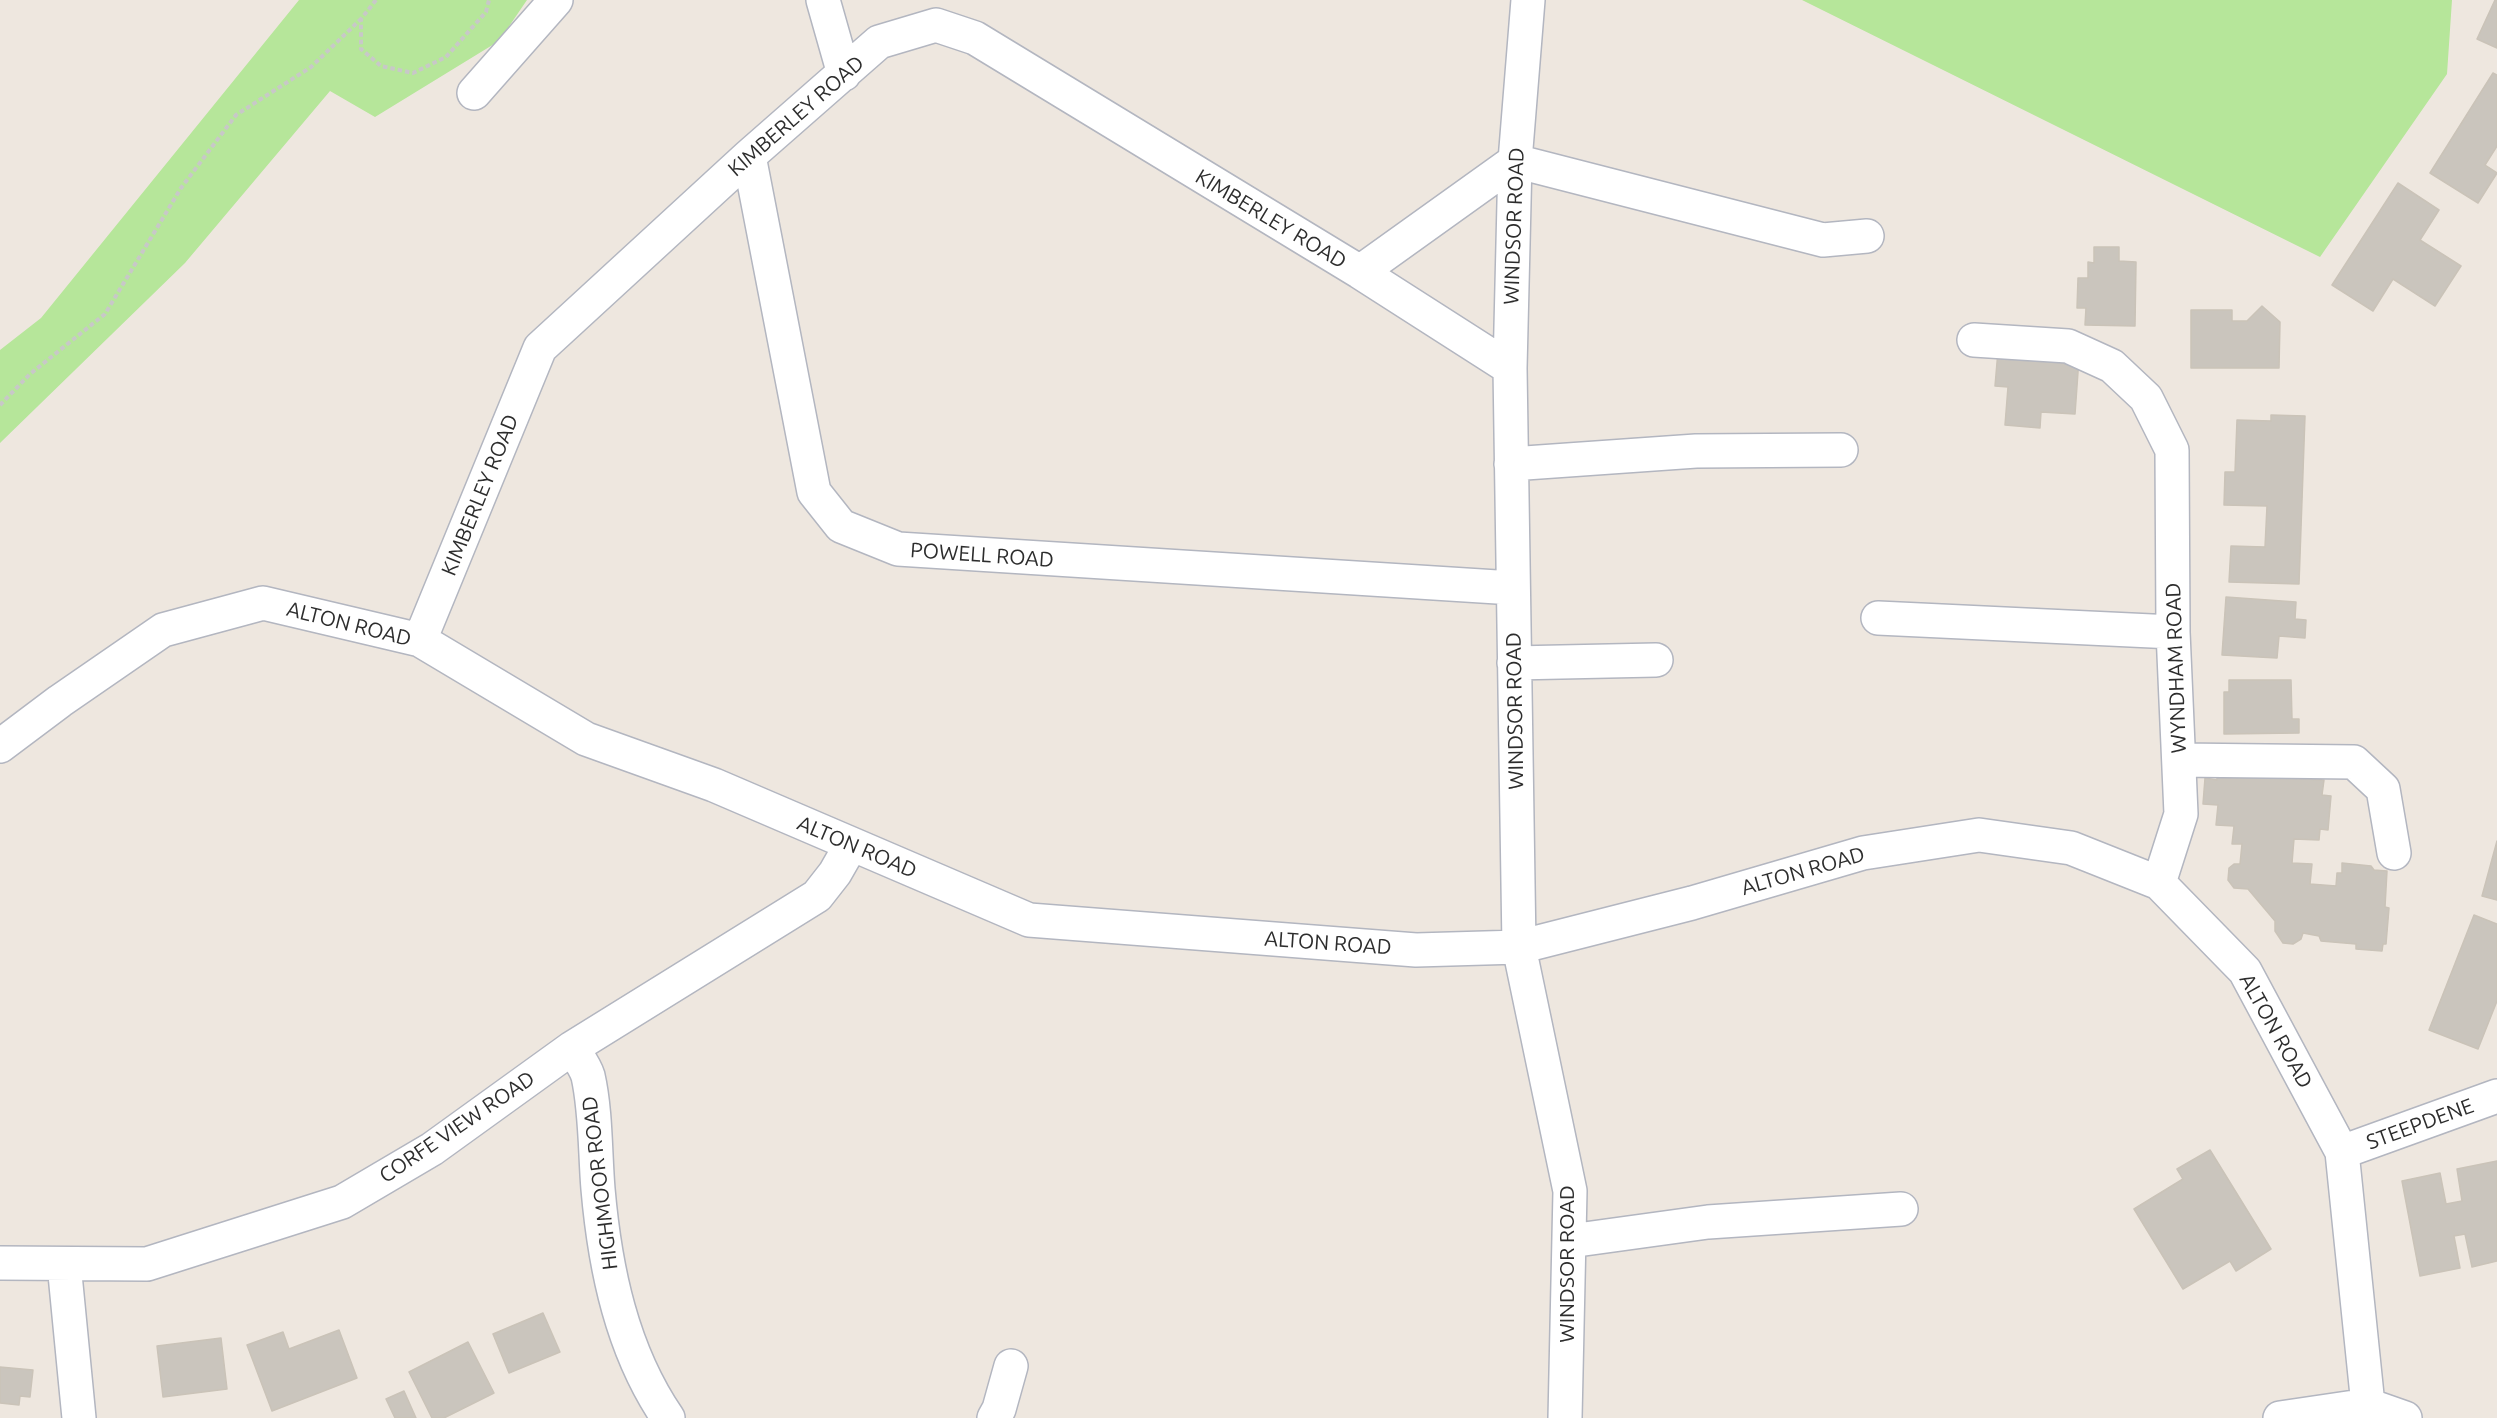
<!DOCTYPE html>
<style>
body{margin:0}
canvas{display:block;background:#eee7df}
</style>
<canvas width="2497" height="1418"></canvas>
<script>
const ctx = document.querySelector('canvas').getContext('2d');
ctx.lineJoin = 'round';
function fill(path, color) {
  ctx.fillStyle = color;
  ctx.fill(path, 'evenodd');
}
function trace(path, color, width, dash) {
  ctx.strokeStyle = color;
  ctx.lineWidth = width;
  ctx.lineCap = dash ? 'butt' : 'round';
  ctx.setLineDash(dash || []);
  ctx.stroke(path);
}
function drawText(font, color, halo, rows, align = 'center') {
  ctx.font = font + ' Ubuntu,sans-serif';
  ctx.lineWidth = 6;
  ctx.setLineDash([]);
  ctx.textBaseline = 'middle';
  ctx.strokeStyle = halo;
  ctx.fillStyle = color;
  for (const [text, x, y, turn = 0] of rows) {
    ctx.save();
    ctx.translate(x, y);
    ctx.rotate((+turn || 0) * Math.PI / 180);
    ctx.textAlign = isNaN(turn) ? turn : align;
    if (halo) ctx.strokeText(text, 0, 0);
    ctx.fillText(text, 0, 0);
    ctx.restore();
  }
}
fill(new Path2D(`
 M299 0H527L499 41 375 117 330 91 185 263 0 443V350L41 318Z
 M1802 0H2452L2447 74 2320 257Z`), '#b6e69a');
const building = new Path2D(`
 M2495 0H2497V48L2477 39Z
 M2493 73 2497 75V146L2485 165 2497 173 2478 203 2430 173Z
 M2398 183 2439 210 2420 240 2461 266 2435 306 2393 279 2373 311 2332 285Z
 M2094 247H2119V261L2136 262 2135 326 2085 325 2086 308H2077L2078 278H2088V262L2094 263Z
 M2262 306 2280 322 2279 368H2191V310H2232V321H2247Z
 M1998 351 2079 358 2075 414 2041 412 2040 428 2005 425 2008 387 1995 386Z
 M2271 415 2305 416 2299 584 2229 582 2231 546 2265 547 2267 506 2224 505 2225 472H2235L2237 420 2271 421Z
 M2226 597 2296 602 2295 619 2306 620 2305 638 2279 636 2277 658 2222 655Z
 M2229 680H2291L2292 719H2299V733L2224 734V692H2229Z
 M2217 774 2324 780 2322 795 2331 796 2328 830 2320 829 2319 840 2294 839 2292 863 2312 864 2310 884 2336 886 2337 873H2342V863L2371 866 2374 870 2387 871 2385 907 2389 908 2386 944H2383L2382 951 2356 949V944L2321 941 2319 936 2303 933 2301 939 2293 944 2283 943 2275 931V921L2248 889 2234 888 2228 880 2229 868 2234 864H2240L2242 844H2232L2234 826 2216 825 2218 805 2203 804 2205 778 2217 780Z
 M2497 841V900L2482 896Z
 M2474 915 2497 924V1001L2478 1049 2429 1030Z
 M2210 1150 2271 1249 2236 1271 2230 1261 2183 1289 2134 1209 2183 1179 2177 1169Z
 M2497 1161V1261L2472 1267 2465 1234 2454 1236 2460 1268 2420 1276 2402 1181 2440 1173 2446 1204 2462 1201 2457 1169Z
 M543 1313 560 1352 509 1373 493 1334Z
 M339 1330 357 1378 272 1411 247 1345 283 1332 289 1349Z
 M221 1338 227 1389 163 1397 157 1346Z
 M468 1342 494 1393 444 1418H432L409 1372Z
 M0 1367 33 1370 30 1397 20 1396 19 1405 0 1403Z
 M404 1391 416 1418H395L386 1399Z`);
fill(building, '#cac5bd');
trace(building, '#cac3b8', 1.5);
const minor = new Path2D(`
 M823 0 844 74
 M1528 0 1515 161 1510 368 1519 947 1570 1191 1565 1418
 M474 93 556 0
 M749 156 814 492 841 526 898 549 1513 588
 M1360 272 1515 161 1823 240 1867 236
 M1974 340 2068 346 2112 366 2146 398 2172 450 2173 632 2181 814 2159 883
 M1511 464 1696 451 1841 450
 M1878 618 2173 632
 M420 640 540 348 749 156 879 42 936 25 975 38 1360 272 1510 368
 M1514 663 1656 660
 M0 746 60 701 163 630 263 603 420 640 586 739 714 785 1029 920 1416 950 1519 947 1692 903 1863 853 1979 835 2071 848 2159 883 2245 971 2342 1152 2368 1405
 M2179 760 2354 762 2383 789 2394 853
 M572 1048C577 1056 585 1066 588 1076 596 1111 595 1153 598 1189 605 1269 622 1351 668 1418
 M2342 1152 2497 1096
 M1570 1241 1708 1222 1901 1209
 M0 1263 147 1264 342 1202 432 1149 572 1048 817 896 835 873 851 845
 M64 1264 79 1418
 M994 1418 999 1409 1011 1366
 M2280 1418 2368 1405 2405 1418`);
trace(minor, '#b3b6c0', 36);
trace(new Path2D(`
 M376 0 361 19V49L381 66 413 73 446 57 486 12 489 0
 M0 405 30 374 105 314 181 188 236 115 311 67 361 19`), '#c8c8c8', 4, [4.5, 3]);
trace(minor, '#fff', 33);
drawText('21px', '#2d2d2d', '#fff', [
 ["KIMBERLEY ROAD",796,116,-41],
 ["KIMBERLEY ROAD",1271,219,31],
 ["WINDSOR ROAD",1514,226,-88],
 ["KIMBERLEY ROAD",480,495,-68],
 ["POWELL ROAD",982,555,4],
 ["ALTON ROAD",349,624,14],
 ["WYNDHAM ROAD",2176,668,-92],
 ["WINDSOR ROAD",1515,711,-91],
 ["ALTON ROAD",857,847,23],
 ["ALTON ROAD",1803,871,-16],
 ["ALTON ROAD",1328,943,4],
 ["ALTON ROAD",2276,1031,61],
 ["STEEPDENE",2420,1124,-20],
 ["CORFE VIEW ROAD",457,1127,-34],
 ["HIGHMOOR ROAD",600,1183,-97],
 ["WINDSOR ROAD",1567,1264,-90]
]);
</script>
